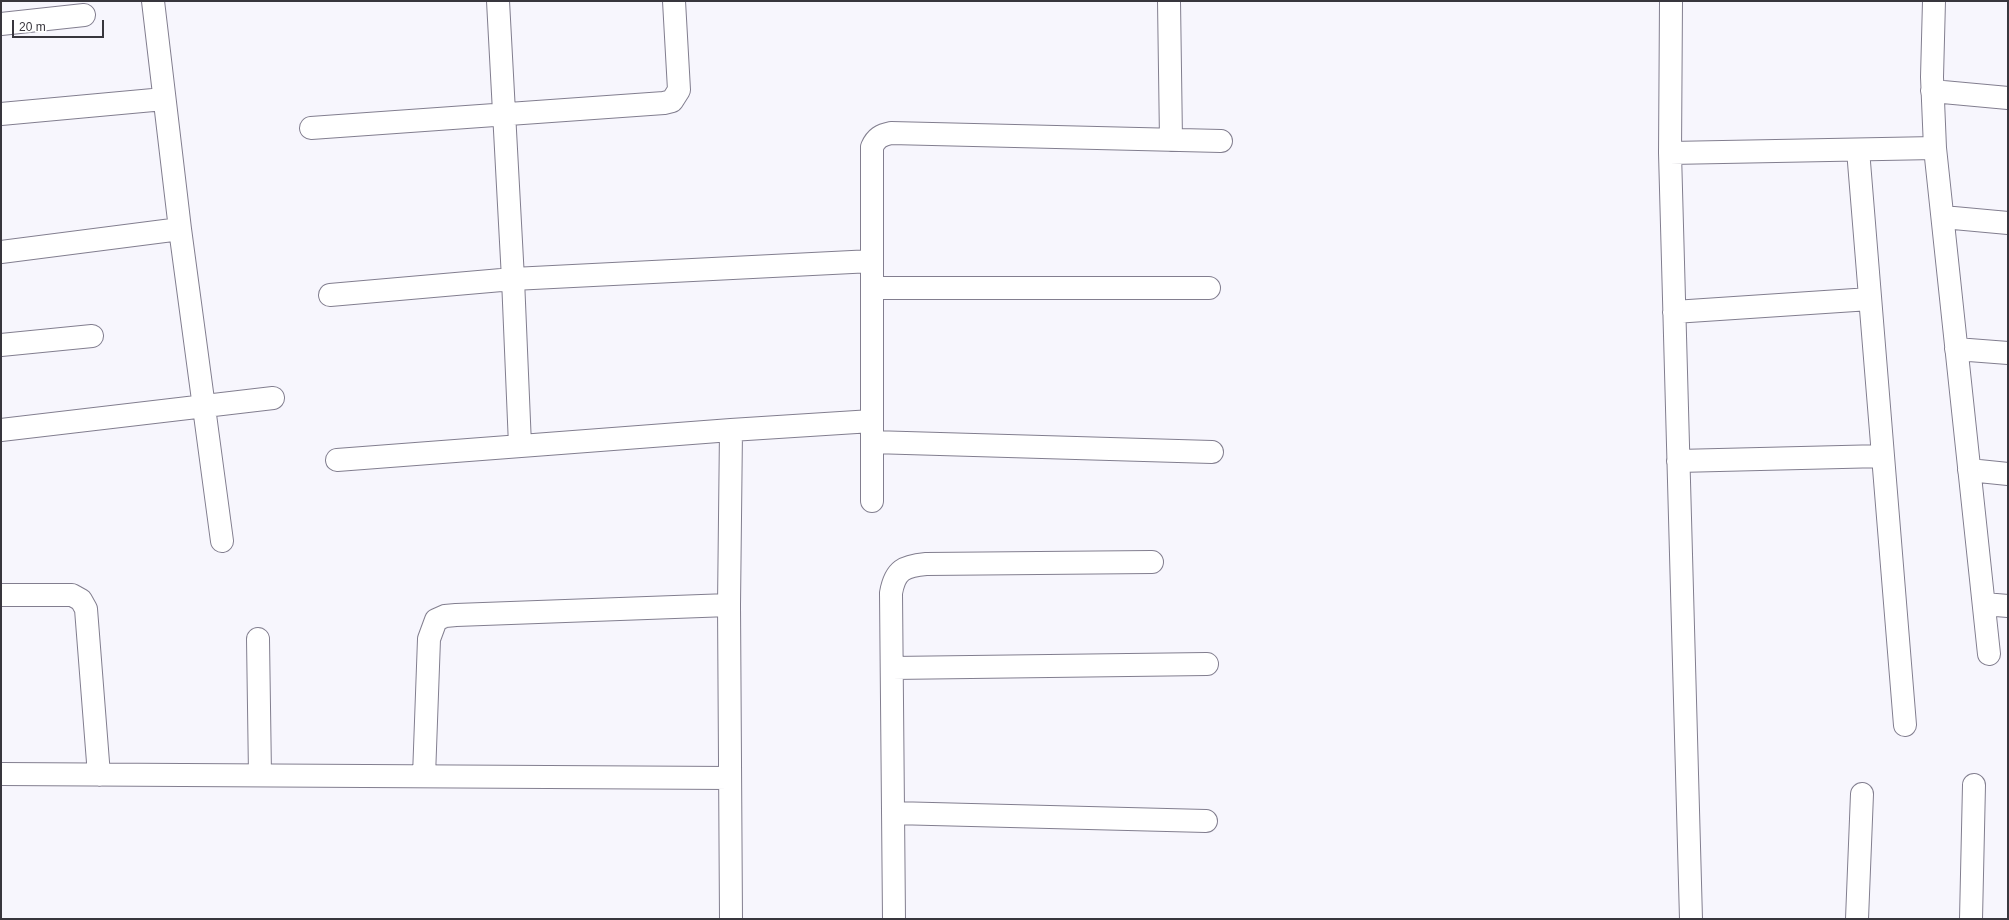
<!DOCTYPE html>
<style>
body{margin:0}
#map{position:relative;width:2009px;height:920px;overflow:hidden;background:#f7f6fd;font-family:Helvetica,sans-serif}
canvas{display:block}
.frame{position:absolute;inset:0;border:2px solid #38363d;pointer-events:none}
.scale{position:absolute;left:12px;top:20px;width:92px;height:18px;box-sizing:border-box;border:2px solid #38363d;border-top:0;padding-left:5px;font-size:12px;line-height:14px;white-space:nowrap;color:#38363d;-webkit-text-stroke:3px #fff;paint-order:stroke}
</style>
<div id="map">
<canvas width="2009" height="920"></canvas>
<div class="frame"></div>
<div class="scale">20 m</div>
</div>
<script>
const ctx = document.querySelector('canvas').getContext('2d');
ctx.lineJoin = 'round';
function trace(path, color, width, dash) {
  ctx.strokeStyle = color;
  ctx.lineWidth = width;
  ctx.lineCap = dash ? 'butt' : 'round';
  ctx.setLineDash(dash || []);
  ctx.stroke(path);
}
const street = new Path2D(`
 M153 1 180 229 222 541
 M498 1 513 279 520 445
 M1169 1 1171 140
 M1671 1 1670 153 1691 919
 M1934 1 1932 77 1935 148 1989 654
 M1 24 84 15
 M1932 91 2008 98
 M1 114 164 99
 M311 128 664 103 672 101 679 90 674 1
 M1858 150 1905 725
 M1670 153 1935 148
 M1943 217 2008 223
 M1 252 180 229
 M872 288H1209
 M330 295 513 279 872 261
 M1674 312 1870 299
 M1 345 92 336
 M1956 349 2008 353
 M1 430 273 398
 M731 430 729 605 731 919
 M872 442 1212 452
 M337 460 731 430 872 421
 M1678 461 1883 456
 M1969 470 2008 474
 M872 501V147C876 138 881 135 891 133L1221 141
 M1 595H72L81 600 86 609 99 775
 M1984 604 2008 606
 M258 639 260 775
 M892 668 1207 664
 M1 774 730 778
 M424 776 429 639 436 620 445 616 456 615 729 605
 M893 813 1206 821
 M894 919 891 593C895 570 904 566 926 564L1152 562
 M1857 919 1862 794
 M1971 919 1974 785`);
trace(street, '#827e8f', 24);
trace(street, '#fff', 22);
</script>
